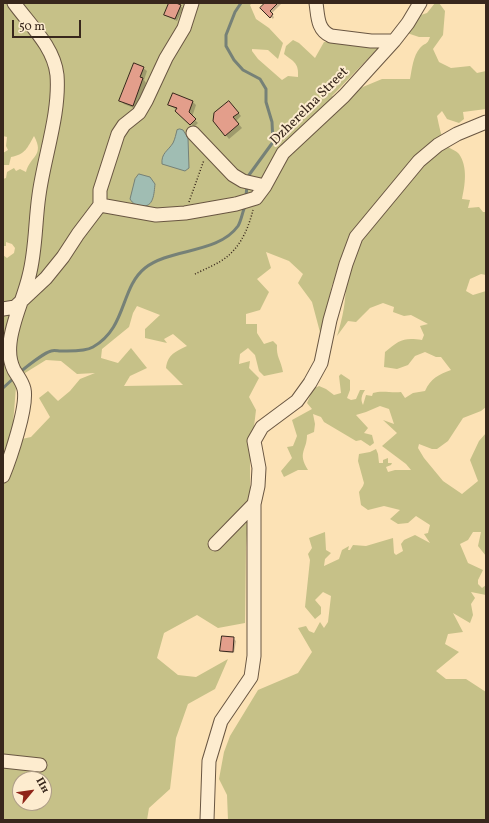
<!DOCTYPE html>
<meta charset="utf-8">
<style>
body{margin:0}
#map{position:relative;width:489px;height:823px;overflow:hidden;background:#fce2b5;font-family:Vollkorn,serif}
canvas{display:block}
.frame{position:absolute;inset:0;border:4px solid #38271c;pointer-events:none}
.north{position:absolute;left:12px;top:771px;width:40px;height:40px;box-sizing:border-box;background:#fdeccf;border:1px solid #ae9d87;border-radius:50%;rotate:61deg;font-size:11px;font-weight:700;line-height:16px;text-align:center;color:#38271c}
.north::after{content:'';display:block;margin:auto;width:14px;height:18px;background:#8f2418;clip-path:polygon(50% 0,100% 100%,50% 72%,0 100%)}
.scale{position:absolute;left:12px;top:20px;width:69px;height:18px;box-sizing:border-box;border:2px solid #38271c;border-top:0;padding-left:5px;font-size:12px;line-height:14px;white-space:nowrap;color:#38271c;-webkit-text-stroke:3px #fdeccf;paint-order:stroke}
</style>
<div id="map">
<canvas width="489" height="823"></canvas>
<div class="frame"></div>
<div class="north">Пн</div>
<div class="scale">50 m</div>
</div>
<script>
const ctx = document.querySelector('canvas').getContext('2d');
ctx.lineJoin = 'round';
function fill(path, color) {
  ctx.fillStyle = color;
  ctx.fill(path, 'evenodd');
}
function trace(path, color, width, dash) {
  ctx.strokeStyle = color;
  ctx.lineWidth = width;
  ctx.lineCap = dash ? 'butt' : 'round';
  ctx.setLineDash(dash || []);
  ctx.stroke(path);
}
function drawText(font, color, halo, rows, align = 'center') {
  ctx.font = font + ' Vollkorn,serif';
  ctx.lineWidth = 4;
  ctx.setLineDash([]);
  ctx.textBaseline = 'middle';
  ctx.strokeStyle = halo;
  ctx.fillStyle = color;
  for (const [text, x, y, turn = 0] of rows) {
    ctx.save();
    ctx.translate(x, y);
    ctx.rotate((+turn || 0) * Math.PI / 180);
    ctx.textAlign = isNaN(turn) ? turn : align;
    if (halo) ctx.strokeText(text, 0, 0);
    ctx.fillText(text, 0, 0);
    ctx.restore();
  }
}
fill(new Path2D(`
 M3 3H252L250 5 256 19 269 28 283 43 278 59 268 50 252 49V51L258 59 282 80 288 76 298 77C299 63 294 62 284 54L286 46 293 40 299 43 315 58 324 42 383 43 332 96 334 99 382 79H410C412 69 413 56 420 48 425 42 427 46 430 37H419L407 33 415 17 427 13 435 3H439L445 11 443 35 433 49 439 62 451 68 470 66 477 73 486 71V109L463 112 464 119 459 123 447 119 442 111 437 116C439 125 441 137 446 145 449 149 456 150 459 154 468 167 465 185 462 199L470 200 468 208 479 207 483 212H486V218L485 219 486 223V275L481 274 470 279 466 291 473 295 486 291V407L481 411 463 418 448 441 437 449H432L419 444 418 448 424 458 443 481 462 494 478 481 470 460 479 441 486 433V556L478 546 481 532H473L468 540 460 544 468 563 483 570 478 580V584L482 588 486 585V595L471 592 475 598 471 604 473 615 470 623 453 613 463 632 448 634 445 644 459 652 436 671 446 679H466L486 692V820H228L227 795 219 779 224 752 230 736 258 690 298 673 312 652 298 628 306 626 309 631 314 633 320 622 324 628 328 622 331 596 323 592 315 600 321 607V614L315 619 305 607 310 560 308 554 312 548 309 538 325 532 326 550 331 553 325 559 324 566 339 559 342 550 349 546 348 550H350L353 545 366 546 393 538 394 553 396 555 403 551 401 544 404 540 415 535 430 543 424 534 428 533 430 525 416 516 408 523 398 524 390 519 400 510 384 506 368 510 361 505 359 492 363 486 364 483 358 461 359 454 370 452 376 449 378 454 379 463H383V460L388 458V463H392L391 465 386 467 388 472 395 470H411L406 464 382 446 397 433 383 420 394 424 389 409 380 406 366 412 356 415 368 428 364 433 372 435 374 443 370 446 361 440 356 441 324 422 321 417 313 414 315 424 314 432 307 435C307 451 297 452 308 470H298L284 477 281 471 292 458 287 447 293 446 297 436 292 420 312 409 307 403 313 389 319 386 326 389 334 395 341 393 339 376 341 374 350 380V390L347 398 351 400 356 399 360 390H365C362 395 360 399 363 405L366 395 372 396 373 393C382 390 390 393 401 392L405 398 413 393 425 391C431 378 438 375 451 370L441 357H436L425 352 415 356 408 365 397 369 384 367 385 352C399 340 404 337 422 340L424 335 420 326 428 324 411 315 404 316 393 312 394 307 383 303 370 308 356 322 348 321 337 336C343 317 346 300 346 280L339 273 332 285 321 336 312 302 298 283 303 274 289 261 266 252 271 268 257 279 269 292 260 310 246 314V324H257V333L264 344 273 341 277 345C276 357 281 360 283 372L264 376 259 371 255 355 248 348 240 354 239 364 250 361 249 368 259 378 249 397 256 410 250 460V493L246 547 245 623 218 628 197 615 164 633 157 658 178 675 196 677 228 659 215 689 188 704 176 738 170 789 149 808 147 820H3V255L7 258 14 253 15 248 12 244 6 242V246H3V179L6 178 7 172 14 168 16 171 20 169 26 172C30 156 45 156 34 136 27 148 26 154 11 157L9 165H3V153L8 150 6 146 7 137 3 136ZM137 306 160 315 145 329V338L167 343 164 339 173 334 187 346C175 352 168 354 166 368L183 385 124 386 130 376 147 368 131 348 118 363 101 358 102 349 129 327 133 313ZM11 356 14 370 25 373 46 360 61 361 77 374 95 373 80 379 70 391 58 401 48 391 39 398 50 417 31 437 22 439 13 424 16 387ZM20 779H44V803H20Z`), '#c6c188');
const water = new Path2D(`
 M180 129 183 130 188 138 189 168 185 171 162 164C161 153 168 151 173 143 175 139 176 134 177 130Z
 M139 174 150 177 155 184C154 193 154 208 141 206 136 205 133 204 130 199L135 179Z`);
fill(water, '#a0bdb3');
trace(water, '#768177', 1);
fill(new Path2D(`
 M170 3H174L183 8 177 21 165 15Z
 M267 3H282L271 14 274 17 273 19 262 8Z
 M143 68 147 71 144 80 146 83 136 109 124 104 121 101Z
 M173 95 193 102 196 105 192 117 198 123 194 127 177 110 169 105Z
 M232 105 241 116 236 121 242 128 229 139 214 121Z
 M233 638 236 641 234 653 223 652 221 650Z`), '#0003');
trace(new Path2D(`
 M241 3 235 12 226 35V46L234 60 243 70 260 79 266 89V102L272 122 273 142 249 175V178
 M246 196 247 186
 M19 373C25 368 44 353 51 351 54 350 58 351 60 351 70 351 85 352 93 347 127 328 120 288 145 268 170 248 218 254 238 226 241 221 242 214 244 209
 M3 388 15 377`), '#768177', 3);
const building = new Path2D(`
 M169 3H176L181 5 175 19 164 15Z
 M265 3H278L270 11 273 14 270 18 260 8Z
 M134 63 144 67 140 77 143 78 133 106 119 101Z
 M173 93 193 101 189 112 196 119 190 125 175 111 177 108 168 105Z
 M229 101 239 113 233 117 239 124 225 136 213 121 214 113Z
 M222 636 234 637 233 652 220 651Z`);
fill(building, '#e39e8b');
trace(building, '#38271c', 1);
const minor = new Path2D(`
 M192 3 184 28 166 58 146 101 139 113 124 125 118 134 100 190V205L156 215 185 213 236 204 256 198 265 186 283 153 344 96 394 41 408 23 420 3
 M316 3C318 16 317 30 331 36L371 41H394
 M193 133 233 175 243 181 265 186
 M3 309 15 307 46 278 63 257 78 234 100 205
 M3 476C10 459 28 406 24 389 22 381 18 377 14 370 10 362 9 352 10 343 12 321 24 298 29 276 36 250 35 222 39 195 44 157 60 114 57 75 54 47 30 25 14 3
 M215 544 254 504
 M3 761 40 765
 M207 820 209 761 221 721 251 677 254 656V504L258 486 259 468 254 441 262 427 297 401 310 383 321 363 330 320 346 264 356 237 419 161 438 145 457 134 486 122`);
trace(minor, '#695642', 15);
trace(new Path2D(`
 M189 202 204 160
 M195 274C205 269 220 263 228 256 242 244 249 226 253 210`), '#38271c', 1.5, [1, 2]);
trace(minor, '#fdeccf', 13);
drawText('14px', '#38271c', '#fdeccf', [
 ["Dzherelna Street",310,107,-45]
]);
</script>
